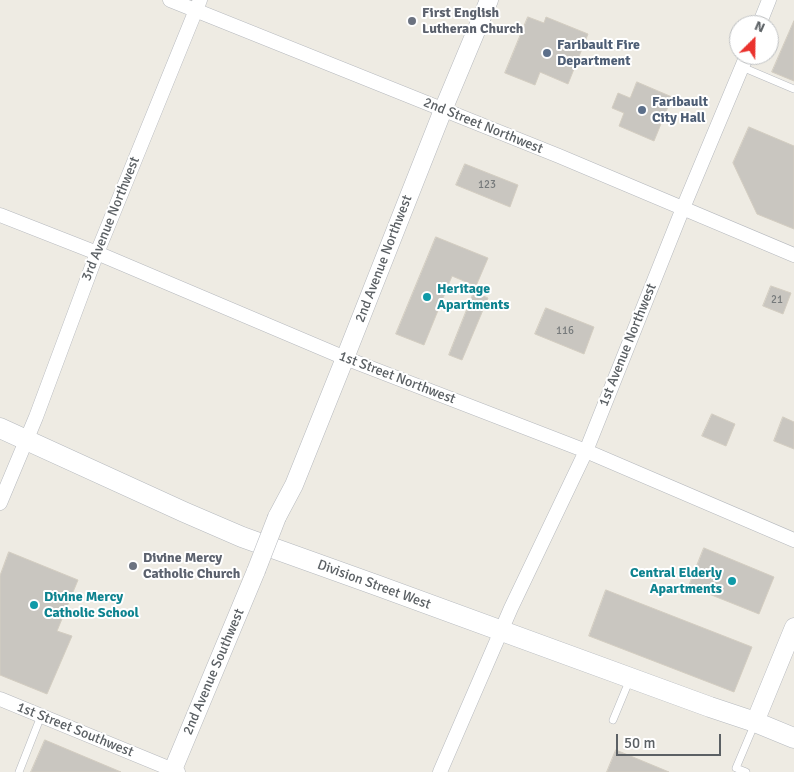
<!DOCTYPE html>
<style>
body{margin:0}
#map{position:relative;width:794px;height:772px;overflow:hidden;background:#eeebe3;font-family:Signika,sans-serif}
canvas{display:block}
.north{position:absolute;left:729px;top:15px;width:50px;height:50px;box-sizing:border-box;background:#fff;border:1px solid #bdbfc1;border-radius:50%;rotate:23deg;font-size:14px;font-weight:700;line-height:20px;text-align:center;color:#5b6064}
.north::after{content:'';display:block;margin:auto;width:18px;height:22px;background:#ea322d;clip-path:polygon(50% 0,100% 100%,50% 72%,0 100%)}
.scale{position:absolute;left:616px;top:734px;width:105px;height:22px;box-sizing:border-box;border:2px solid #5b6064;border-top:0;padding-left:6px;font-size:15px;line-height:18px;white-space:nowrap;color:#5b6064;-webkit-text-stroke:4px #fff;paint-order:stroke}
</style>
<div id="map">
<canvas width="794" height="772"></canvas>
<div class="north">N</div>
<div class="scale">50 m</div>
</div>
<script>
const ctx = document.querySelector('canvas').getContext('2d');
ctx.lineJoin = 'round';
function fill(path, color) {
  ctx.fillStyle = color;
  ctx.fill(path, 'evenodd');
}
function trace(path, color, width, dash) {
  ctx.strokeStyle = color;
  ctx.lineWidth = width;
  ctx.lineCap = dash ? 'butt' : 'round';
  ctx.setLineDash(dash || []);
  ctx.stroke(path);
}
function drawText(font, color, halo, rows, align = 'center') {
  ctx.font = font + ' Signika,sans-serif';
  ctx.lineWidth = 4;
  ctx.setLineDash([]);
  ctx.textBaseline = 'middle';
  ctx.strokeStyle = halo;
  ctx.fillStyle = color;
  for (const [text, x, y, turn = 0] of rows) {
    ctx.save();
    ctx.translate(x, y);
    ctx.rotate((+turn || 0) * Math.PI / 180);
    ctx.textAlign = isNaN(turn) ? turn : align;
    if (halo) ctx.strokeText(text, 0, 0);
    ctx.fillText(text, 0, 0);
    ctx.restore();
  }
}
const building = new Path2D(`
 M528 17 544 23 546 17 588 34 568 84 540 72 535 85 505 73Z
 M794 21V81L772 72Z
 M637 82 672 97 654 141 619 126 624 113 612 108 618 93 630 98Z
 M749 127 794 146V229L757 214 733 163Z
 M465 164 518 185 510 207 456 185Z
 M436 237 488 258 476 286 452 276 424 345 396 334Z
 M771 286 791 293 783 314 763 306Z
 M474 292 488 298 462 360 449 355Z
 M546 308 594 327 584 354 535 334Z
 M712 414 735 424 726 446 702 436Z
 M783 417 794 422V449L774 441Z
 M704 548 774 577 759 614 689 586Z
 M9 552 78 580 57 631 72 636 47 694 0 675V576Z
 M606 590 752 647 734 692 589 636Z
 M45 740 121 772H31Z
 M616 750 669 772H607Z`);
fill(building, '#c9c6c0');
trace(building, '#d3cdc1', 1);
const service = new Path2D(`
 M742 67 794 89
 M613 720 630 679
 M19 772 41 716
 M746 772 736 768 755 723`);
const minor = new Path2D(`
 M170 0 559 156 794 255
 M759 25 769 0
 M0 215 97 253 345 358 586 451 794 540
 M0 503 36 417 97 253 200 0
 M0 699 178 772
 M440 772 511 608 586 451 683 208 747 55`);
const tertiary = new Path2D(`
 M277 517 294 485 345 358 443 110 489 0
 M755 722 794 627
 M172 772 256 571`);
const secondary = new Path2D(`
 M0 428 184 512 242 537 376 585 710 707 755 722 794 738`);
trace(service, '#b6b9be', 8);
trace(minor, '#b6b9be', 15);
trace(tertiary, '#b6b9be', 19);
trace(secondary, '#b5b9be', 21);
trace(service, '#fff', 7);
trace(minor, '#fff', 14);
trace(tertiary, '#fff', 18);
trace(secondary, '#fff', 20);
const tertiaryBridge = new Path2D(`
 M256 571 277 517`);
trace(tertiaryBridge, '#b6b9be', 19, []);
trace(tertiaryBridge, '#fff', 18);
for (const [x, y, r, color] of [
 [412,21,5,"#6b7280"],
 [547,53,5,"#5c6f8a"],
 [642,110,5,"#5c6f8a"],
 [427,297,5,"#0f9aa8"],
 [133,566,5,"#6b7280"],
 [732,581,5,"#0f9aa8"],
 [34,605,5,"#0f9aa8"]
]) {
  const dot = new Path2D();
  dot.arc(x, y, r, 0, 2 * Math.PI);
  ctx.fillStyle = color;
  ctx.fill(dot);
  trace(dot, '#fff', 2);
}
drawText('11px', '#767a7b', null, [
 ["123",487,185],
 ["21",777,300],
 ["116",565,331]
]);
drawText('bold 14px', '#5b616d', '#fff', [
 ["First English",422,13],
 ["Lutheran Church",422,29],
 ["Divine Mercy",143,558],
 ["Catholic Church",143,574]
], 'left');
drawText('bold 14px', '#4e5e75', '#fff', [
 ["Faribault Fire",557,45],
 ["Department",557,61],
 ["Faribault",652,102],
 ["City Hall",652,118]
], 'left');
drawText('14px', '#5b6064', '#fff', [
 ["2nd Street Northwest",483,126,22],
 ["3rd Avenue Northwest",111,219,-68],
 ["2nd Avenue Northwest",384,259,-69],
 ["1st Avenue Northwest",628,345,-68],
 ["1st Street Northwest",397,378,21],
 ["Division Street West",374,585,20],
 ["2nd Avenue Southwest",214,672,-67],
 ["1st Street Southwest",75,730,22]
]);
drawText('bold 14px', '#0d838f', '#fff', [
 ["Heritage",437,289],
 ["Apartments",437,305],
 ["Central Elderly",722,573,"right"],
 ["Apartments",722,589,"right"],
 ["Divine Mercy",44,597],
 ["Catholic School",44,613]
], 'left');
</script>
